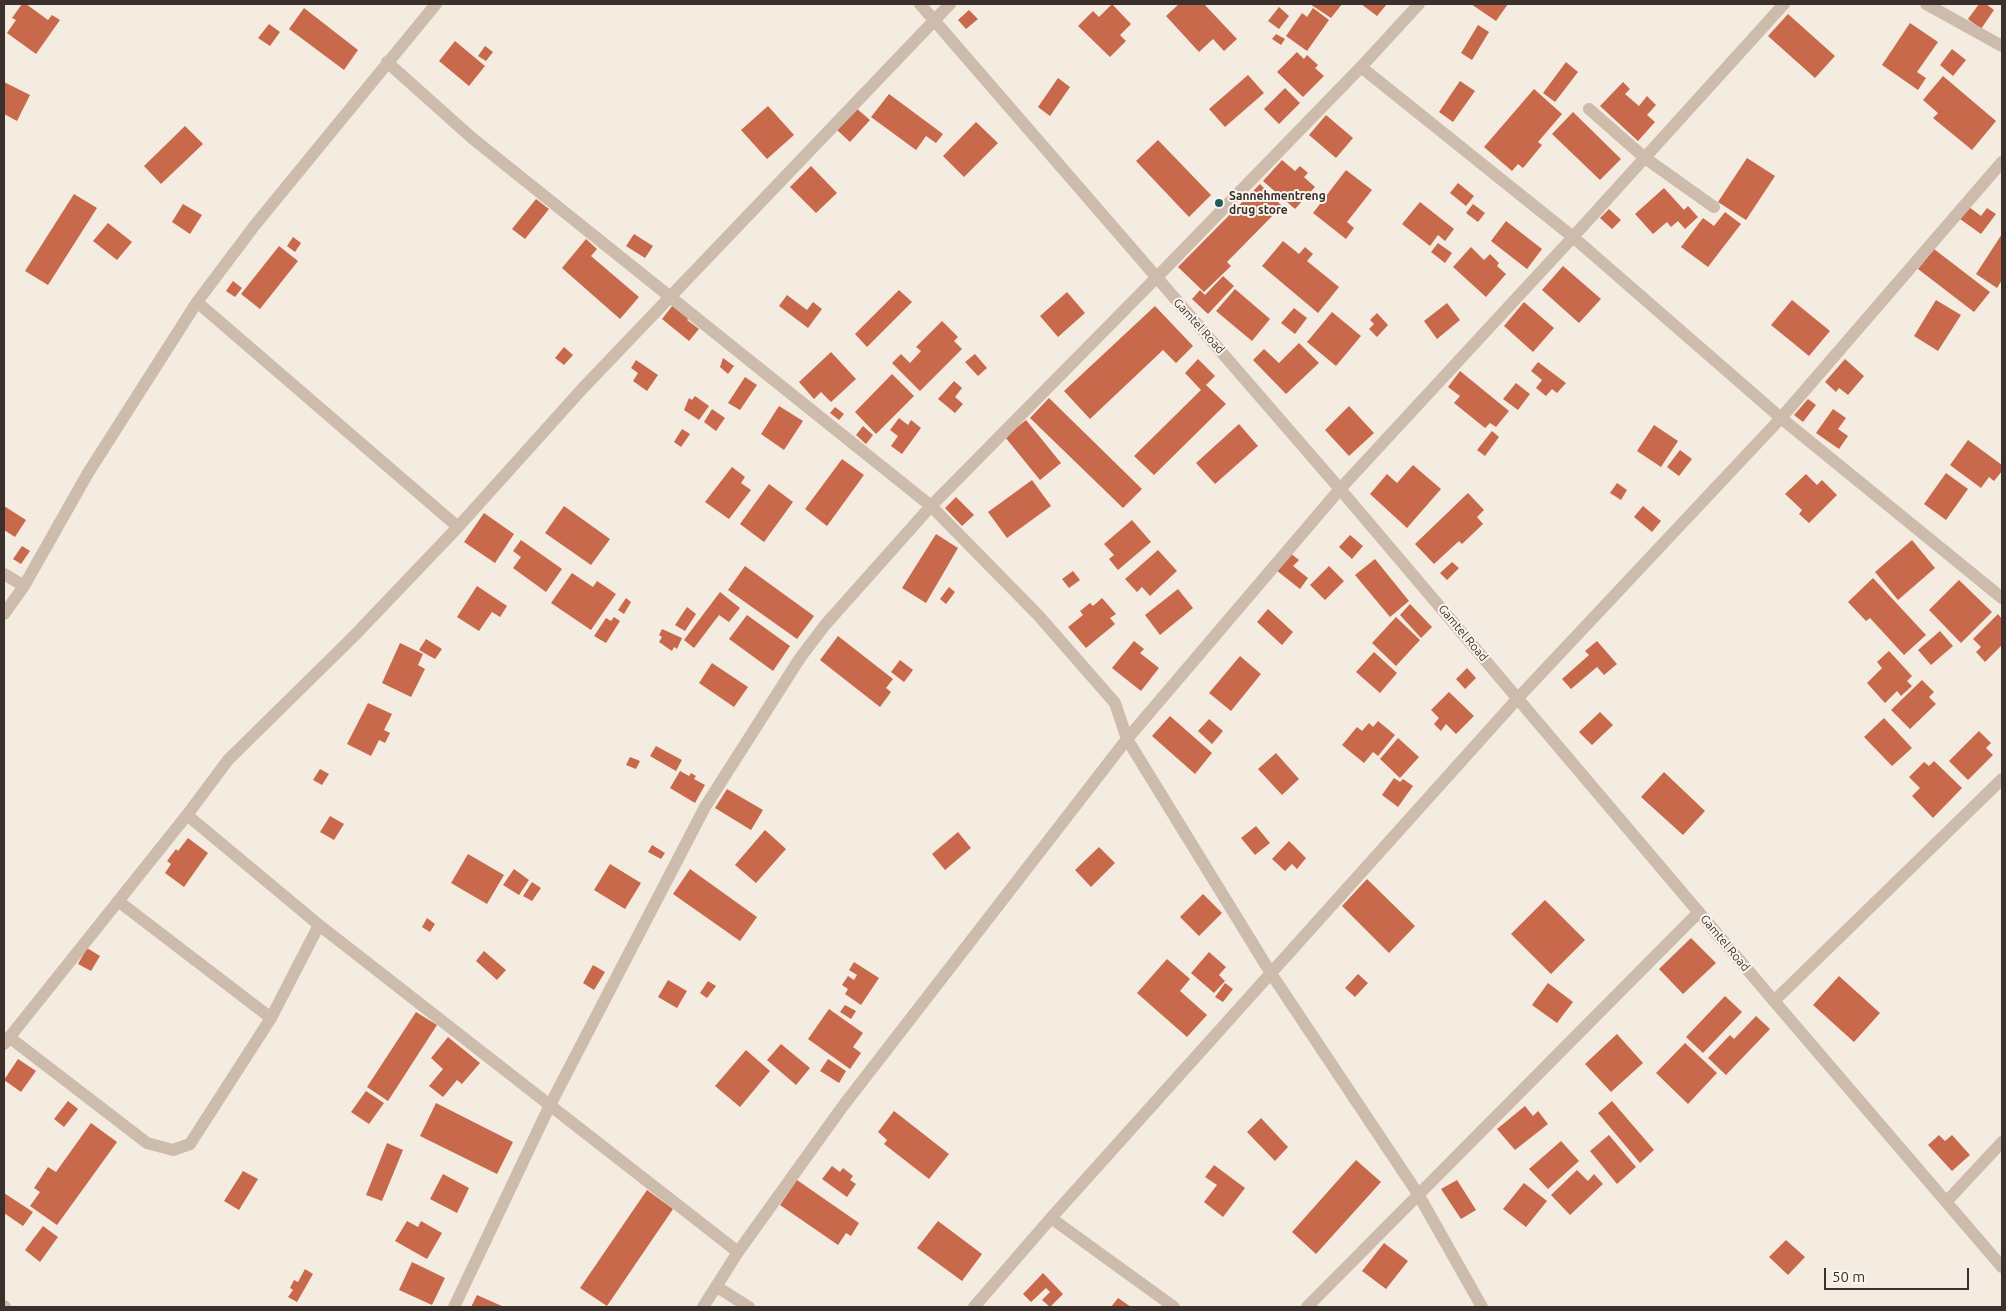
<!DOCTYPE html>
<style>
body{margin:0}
#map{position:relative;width:2006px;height:1311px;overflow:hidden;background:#f4ebe1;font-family:Ubuntu,sans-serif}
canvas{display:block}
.frame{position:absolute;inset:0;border:5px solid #3b302b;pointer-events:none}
.scale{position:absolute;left:1824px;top:1268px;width:145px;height:22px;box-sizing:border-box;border:2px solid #3b302b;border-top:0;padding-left:6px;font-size:15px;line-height:18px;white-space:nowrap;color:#3b302b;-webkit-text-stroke:4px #fbf5ee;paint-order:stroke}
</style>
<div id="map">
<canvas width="2006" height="1311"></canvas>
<div class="frame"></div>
<div class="scale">50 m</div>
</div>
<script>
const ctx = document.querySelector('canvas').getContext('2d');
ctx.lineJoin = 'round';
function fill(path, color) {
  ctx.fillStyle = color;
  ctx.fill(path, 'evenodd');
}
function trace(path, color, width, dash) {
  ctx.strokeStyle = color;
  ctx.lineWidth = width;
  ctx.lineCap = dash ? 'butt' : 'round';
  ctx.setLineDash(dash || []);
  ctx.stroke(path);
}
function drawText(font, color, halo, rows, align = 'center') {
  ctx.font = font + ' Ubuntu,sans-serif';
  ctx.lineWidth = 4;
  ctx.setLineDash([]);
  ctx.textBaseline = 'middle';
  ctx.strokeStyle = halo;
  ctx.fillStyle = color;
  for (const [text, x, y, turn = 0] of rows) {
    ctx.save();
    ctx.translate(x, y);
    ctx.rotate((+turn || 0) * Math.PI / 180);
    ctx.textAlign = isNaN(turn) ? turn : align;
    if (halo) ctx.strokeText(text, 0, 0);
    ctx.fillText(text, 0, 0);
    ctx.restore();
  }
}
fill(new Path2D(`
 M22 4H26L48 20 52 15 60 20 36 54 7 33 16 20 12 18Z
 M1112 4 1131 24 1120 35 1126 41 1110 57 1078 26 1093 11 1099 17Z
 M1179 4H1204L1237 39 1224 51 1213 39 1199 52 1166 16Z
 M1310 4H1342L1331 18Z
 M1361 4H1387L1377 16Z
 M1471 4H1508L1496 21Z
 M1979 4H1986L1994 10 1981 29 1968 19Z
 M1279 7 1289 16 1279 29 1268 21Z
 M304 8 358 50 344 70 289 29Z
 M1313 8 1329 20 1307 51 1286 36 1302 13 1307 17Z
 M969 10 978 19 966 29 958 20Z
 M1788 14 1835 56 1815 78 1768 36Z
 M1910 23 1938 42 1917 72 1926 78 1918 90 1882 65Z
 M269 24 280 32 270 46 258 38Z
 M1478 25 1489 32 1472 60 1461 53Z
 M1276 34 1285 39 1281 45 1272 39Z
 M455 41 485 66 469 86 439 61Z
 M485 46 493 52 486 61 478 56Z
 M1952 49 1966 60 1953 76 1940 65Z
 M1297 52 1304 59 1307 55 1318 65 1315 68 1324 76 1303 97 1277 72Z
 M1566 62 1578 72 1555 102 1543 93Z
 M1248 75 1264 93 1225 127 1209 109Z
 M1943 76 1996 121 1972 150 1933 118 1938 113 1923 100Z
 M1058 78 1070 87 1050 116 1038 107Z
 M1460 81 1475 91 1453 122 1439 112Z
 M4 82 30 95 17 121 4 114Z
 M1623 82 1630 89 1625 94 1639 106 1647 96 1656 105 1647 115 1655 122 1638 141 1600 106Z
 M1285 88 1300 103 1279 124 1264 109Z
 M1534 89 1562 114 1538 142 1542 145 1523 168 1518 164 1512 171 1484 147Z
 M889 94 943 134 936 143 926 136 916 150 871 117Z
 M768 106 794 135 767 159 741 130Z
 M856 108 870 120 850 142 836 129Z
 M1573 112 1621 159 1600 180 1552 134Z
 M1326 115 1353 138 1336 158 1309 135Z
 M976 122 998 143 964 177 943 156Z
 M185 126 203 144 161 184 144 166Z
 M1158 140 1211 195 1189 217 1136 161Z
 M1747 158 1775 176 1746 220 1718 202Z
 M1282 160 1295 171 1300 166 1308 173 1304 177 1315 187 1295 209 1263 181Z
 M811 166 837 193 816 213 790 187Z
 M1346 170 1372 190 1347 222 1354 228 1346 239 1313 213Z
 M1458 183 1474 196 1466 206 1450 193Z
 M1260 184 1282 206 1227 262 1231 266 1204 292 1178 267Z
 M1664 188 1684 210 1688 206 1698 217 1685 229 1678 221 1671 227 1667 222 1653 234 1635 214Z
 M74 194 97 208 48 285 25 271Z
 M536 199 549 209 525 239 512 229Z
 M1420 202 1454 229 1445 241 1438 235 1430 246 1402 224Z
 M183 204 202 215 190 234 172 222Z
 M1473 204 1485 213 1478 222 1466 213Z
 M1969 207 1981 216 1987 208 1996 214 1981 234 1960 219Z
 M1609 209 1621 220 1612 229 1600 218Z
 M1725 212 1741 224 1708 267 1681 247 1703 218 1714 226Z
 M1506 221 1542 249 1527 269 1491 241Z
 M108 223 132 242 117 260 93 241Z
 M634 234 653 246 645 258 626 246Z
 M2002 234V280L1997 288 1976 274Z
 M293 237 301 243 295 252 287 246Z
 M586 239 597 249 591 256 639 297 620 319 562 268Z
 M1283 241 1299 254 1305 247 1313 254 1307 261 1339 287 1318 313 1262 266Z
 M1438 243 1452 253 1445 263 1431 252Z
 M279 246 298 261 260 309 241 294Z
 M1471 247 1484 260 1490 254 1499 263 1497 266 1506 274 1486 297 1453 267Z
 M1934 249 1990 292 1974 312 1918 269Z
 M1563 266 1601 299 1579 323 1542 290Z
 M1223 276 1234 286 1208 314 1192 299 1200 290 1205 295Z
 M233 281 242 288 235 297 226 291Z
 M1235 289 1270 319 1252 341 1216 311Z
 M899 290 912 302 867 347 855 334Z
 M1067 292 1085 313 1058 337 1040 316Z
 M787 295 807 310 813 302 822 309 808 328 779 306Z
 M1792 300 1830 331 1809 356 1771 325Z
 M1936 300 1961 315 1938 351 1914 336Z
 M1524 302 1554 328 1533 352 1504 326Z
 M1447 303 1460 320 1437 339 1424 321Z
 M673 305 689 318 687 320 699 329 689 341 662 319Z
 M1155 306 1193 346 1176 363 1163 350 1090 419 1064 391Z
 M1294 308 1307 318 1295 334 1281 323Z
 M1332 312 1361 336 1336 366 1307 342Z
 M1377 313 1388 325 1377 337 1369 329 1374 324 1370 320Z
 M942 321 958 337 954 341 962 349 920 391 892 363 901 354 910 363 921 351 916 347Z
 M1299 343 1319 363 1286 394 1253 360 1264 349 1279 363Z
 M564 347 573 355 564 365 555 358Z
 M831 352 856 379 831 402 821 392 814 399 799 382Z
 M975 354 987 368 978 376 965 362Z
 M723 358 734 366 728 374 720 367Z
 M1198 359 1215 376 1206 385 1226 404 1154 475 1134 456 1201 390 1185 373Z
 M1845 359 1864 376 1848 395 1839 388 1836 392 1825 382Z
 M636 360 658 375 647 391 633 381 638 373 631 368Z
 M1538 362 1566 383 1557 393 1552 389 1546 396 1536 388 1542 380 1531 371Z
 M1460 371 1509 411 1496 427 1490 423 1485 428 1454 403 1460 396 1448 387Z
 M892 374 914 396 876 434 855 412Z
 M745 377 757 385 740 410 728 403Z
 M954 381 962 388 955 397 963 404 955 413 938 399Z
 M1516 383 1530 394 1518 410 1503 399Z
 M695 396 709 406 699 420 684 410 689 398 692 400Z
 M1049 398 1142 489 1123 508 1030 418Z
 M1808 399 1816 405 1803 422 1794 415Z
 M779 406 803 421 784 450 761 434Z
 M1349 406 1374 433 1349 456 1325 430Z
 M835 407 844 414 839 420 830 413Z
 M712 409 725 418 716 431 704 422Z
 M1833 409 1846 418 1838 429 1848 436 1839 449 1816 433Z
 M899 418 908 425 911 420 921 428 902 454 891 446 898 436 890 430Z
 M1026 420 1061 463 1040 480 1005 437Z
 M1239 424 1258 446 1215 484 1196 463Z
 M1654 425 1678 441 1661 467 1637 451Z
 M863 426 873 435 866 444 856 435Z
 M682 429 690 434 681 447 674 442Z
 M1492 431 1499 437 1485 456 1477 450Z
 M1968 440 2002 465V471L1994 481 1989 477 1981 488 1950 465Z
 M1680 450 1692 459 1679 476 1667 467Z
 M842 459 864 475 827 526 805 509Z
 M1413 465 1441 489 1407 528 1370 494 1387 474 1397 483Z
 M732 467 745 477 741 483 751 490 729 519 705 502Z
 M1946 473 1968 489 1946 520 1924 504Z
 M1806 474 1817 485 1822 480 1837 495 1809 523 1799 514 1802 510 1785 494Z
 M1032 480 1051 506 1007 538 988 512Z
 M1617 483 1627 490 1621 500 1610 493Z
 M769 484 793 502 764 542 740 524Z
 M1468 493 1484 510 1477 517 1483 524 1462 544 1459 541 1434 564 1415 544Z
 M956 497 974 515 962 526 945 508Z
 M4 506 26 520 15 537 4 530Z
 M564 506 610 539 591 565 545 533Z
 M1643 506 1661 521 1652 532 1634 517Z
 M484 513 514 534 495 563 464 542Z
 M1132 520 1151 542 1118 570 1109 559 1114 555 1104 544Z
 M936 534 958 548 926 603 902 588Z
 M1350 535 1363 546 1352 559 1339 547Z
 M521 540 562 569 546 592 513 568 521 557 513 551Z
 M1912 540 1935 568 1898 600 1875 572Z
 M22 546 30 551 21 564 13 559Z
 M1158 550 1177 571 1150 596 1142 587 1137 592 1125 579Z
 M1290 553 1299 560 1293 566 1308 578 1300 589 1276 570Z
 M1375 559 1409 601 1390 617 1355 575Z
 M1452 562 1459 568 1447 580 1440 573Z
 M745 566 814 616 797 639 728 590Z
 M1329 566 1344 581 1325 600 1310 585Z
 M1073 571 1080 580 1069 588 1062 579Z
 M572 573 593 587 597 581 616 594 591 630 551 603Z
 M1873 578 1926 635 1904 655 1870 618 1866 621 1848 602Z
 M1959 580 1992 612 1961 643 1929 610Z
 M477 586 507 606 500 617 492 612 479 631 457 617Z
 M949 587 955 592 946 604 940 599Z
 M1178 589 1193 608 1160 635 1145 615Z
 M720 592 740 608 729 622 719 615 694 648 684 640Z
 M626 598 631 602 624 614 618 610Z
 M1102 598 1116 614 1110 618 1115 624 1086 648 1068 627 1083 615 1080 611 1090 603 1093 606Z
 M1410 604 1432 627 1421 638 1400 615Z
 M687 607 696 614 685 631 675 625Z
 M1268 609 1293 632 1282 645 1257 622Z
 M1998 614 2002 619V645L1985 662 1976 652 1981 647 1973 639Z
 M747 615 790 646 773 671 729 639Z
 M614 617 620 621 606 643 594 636 606 618 611 621Z
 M1396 617 1420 640 1396 666 1372 643Z
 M662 629 682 638 677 649 674 647 672 651 659 642 662 637 659 635Z
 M1940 631 1953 646 1931 665 1918 650Z
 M838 636 893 679 886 688 891 692 880 707 820 660Z
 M426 639 442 649 435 659 419 650Z
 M1134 641 1144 649 1140 653 1159 668 1141 691 1112 668Z
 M1597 641 1617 664 1604 675 1597 667 1571 689 1562 679 1589 655 1585 651Z
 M400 643 423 654 418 665 425 669 411 697 382 683Z
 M1889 651 1912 676 1907 681 1912 686 1901 696 1897 691 1885 703 1867 683 1882 668 1877 662Z
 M1374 652 1397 673 1380 693 1356 672Z
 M1240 656 1261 674 1231 711 1209 693Z
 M900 660 913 670 904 682 891 672Z
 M712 663 748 687 734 707 699 683Z
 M1467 668 1476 678 1465 689 1456 679Z
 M1922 680 1934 692 1929 697 1936 704 1910 729 1891 710Z
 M1449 692 1474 716 1456 734 1446 724 1441 731 1434 724 1439 718 1431 710Z
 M368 703 392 714 384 730 390 733 385 743 379 740 371 756 347 744Z
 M1600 712 1613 725 1592 745 1579 732Z
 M1170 716 1212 753 1195 774 1152 736Z
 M1884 718 1912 748 1892 766 1864 737Z
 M1209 719 1223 731 1212 744 1198 731Z
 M1378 721 1395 735 1378 756 1373 752 1364 763 1342 745 1357 727 1362 731 1369 723 1373 727Z
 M1979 731 1991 743 1986 748 1993 755 1968 780 1949 761Z
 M1398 738 1419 757 1400 778 1380 759Z
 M656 746 682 760 676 771 650 756Z
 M1276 753 1299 779 1282 795 1258 769Z
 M630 757 640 761 636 769 626 765Z
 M1934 761 1962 788 1933 818 1912 796 1920 788 1909 777 1924 762 1929 766Z
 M320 769 329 774 322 785 313 780Z
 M680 771 689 776 691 773 696 776 694 779 705 785 695 803 670 788Z
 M1664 772 1705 811 1683 835 1641 797Z
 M1394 778 1400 782 1403 779 1413 786 1398 807 1382 795Z
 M727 789 763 810 751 830 715 808Z
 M330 816 344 824 334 840 320 832Z
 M1256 826 1270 843 1255 855 1241 838Z
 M765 830 786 849 756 883 735 865Z
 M958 832 971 848 945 870 932 854Z
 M188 838 208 853 184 887 165 873 171 864 167 861 176 849 178 851Z
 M1289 841 1306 858 1297 869 1292 864 1285 871 1272 859Z
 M652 845 665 853 661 859 648 852Z
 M1099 847 1115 863 1091 887 1075 870Z
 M468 854 504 875 487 904 451 883Z
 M610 864 641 883 625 909 594 890Z
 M514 869 529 880 519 895 503 885Z
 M690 869 757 917 740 941 673 894Z
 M1367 879 1415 926 1389 953 1342 906Z
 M532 882 541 888 532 901 523 896Z
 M1203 894 1222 913 1199 936 1180 917Z
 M1545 900 1585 940 1551 974 1511 934Z
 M427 918 435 924 430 932 422 927Z
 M1691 938 1716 963 1683 994 1659 969Z
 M87 948 100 956 91 971 78 964Z
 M484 951 506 970 497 980 476 961Z
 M1209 952 1226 967 1219 975 1225 981 1214 993 1191 973Z
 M1167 959 1190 979 1180 991 1207 1015 1187 1037 1137 993Z
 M854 962 879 978 861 1005 845 994 848 989 842 985 848 976 854 980 857 975 849 970Z
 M593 965 605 972 594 990 583 983Z
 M1358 974 1368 983 1355 997 1345 988Z
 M1839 976 1880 1013 1854 1042 1813 1005Z
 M668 980 687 991 677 1008 658 997Z
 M708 981 716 986 707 998 700 993Z
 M1225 983 1233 989 1223 1002 1215 997Z
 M1548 983 1573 1002 1557 1023 1532 1005Z
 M1725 996 1742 1012 1703 1053 1686 1037Z
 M845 1005 856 1011 851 1019 840 1012Z
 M829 1009 863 1033 853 1047 861 1053 850 1069 808 1039Z
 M416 1012 437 1025 388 1101 367 1087Z
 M1756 1016 1770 1029 1726 1075 1708 1058 1730 1035 1734 1039Z
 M1617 1034 1643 1063 1611 1092 1585 1064Z
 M448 1037 480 1063 462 1084 457 1080 443 1097 429 1086 443 1069 431 1058Z
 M1685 1043 1717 1073 1688 1104 1656 1073Z
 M781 1044 810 1068 796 1085 767 1060Z
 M746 1050 770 1071 740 1107 715 1086Z
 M18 1059 36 1071 21 1092 4 1080Z
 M828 1059 846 1071 839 1083 820 1071Z
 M366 1091 384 1103 369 1124 351 1112Z
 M68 1101 78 1109 64 1127 54 1119Z
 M1612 1101 1654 1150 1640 1163 1598 1113Z
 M436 1103 513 1142 497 1174 420 1136Z
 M1525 1106 1533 1116 1538 1111 1548 1124 1515 1150 1497 1129Z
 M894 1111 949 1154 929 1179 884 1144 887 1140 878 1132Z
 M1261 1118 1288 1147 1275 1161 1247 1132Z
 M91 1123 117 1142 57 1225 30 1206 40 1192 34 1188 48 1167 56 1172Z
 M1609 1135 1636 1167 1617 1184 1590 1151Z
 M1939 1135 1945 1141 1952 1135 1970 1155 1952 1171 1928 1145Z
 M1561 1141 1579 1161 1548 1189 1529 1169Z
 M387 1143 403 1150 382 1201 366 1195Z
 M1356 1160 1381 1182 1316 1254 1292 1232Z
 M1214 1165 1245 1188 1223 1217 1204 1202 1217 1185 1205 1177Z
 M832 1166 840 1172 843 1168 853 1176 850 1180 856 1184 847 1197 822 1179Z
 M1577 1170 1588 1181 1594 1174 1603 1184 1570 1215 1551 1195Z
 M243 1171 258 1179 239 1210 224 1201Z
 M443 1174 469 1188 457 1213 430 1199Z
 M797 1180 859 1223 851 1236 846 1233 838 1245 780 1205Z
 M1457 1180 1476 1210 1461 1219 1441 1189Z
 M1524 1183 1547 1201 1526 1227 1503 1209Z
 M647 1190 673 1209 607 1306 580 1288Z
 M4 1193 33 1212 23 1226 4 1213Z
 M407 1221 418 1227 421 1221 442 1233 427 1259 395 1241Z
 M938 1221 982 1254 962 1281 917 1248Z
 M43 1226 58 1237 40 1262 25 1250Z
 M1786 1240 1805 1257 1788 1275 1769 1257Z
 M1384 1243 1408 1261 1386 1289 1362 1271Z
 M412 1262 445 1278 432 1305 399 1290Z
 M305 1269 313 1274 297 1302 288 1297 293 1290 290 1288 294 1280 298 1282Z
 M1043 1273 1063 1294 1050 1307 1042 1300 1050 1292 1046 1288 1031 1302 1023 1294Z
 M477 1295 504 1307H471Z
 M1118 1298 1131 1307H1111Z`), '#c8694b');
trace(new Path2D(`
 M1926 4 2002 46
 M387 62 472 138 931 506 1038 615 1115 703 1127 739 1272 975 1418 1194 1482 1307
 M1361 67 1573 237 1781 418 2002 598
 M1589 109 1645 158 1714 207
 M197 302 458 527
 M4 574 24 586
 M4 614 24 586 88 473 197 302 255 225 436 4
 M187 815 319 925 738 1252
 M118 901 271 1018
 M1774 1001 2002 779
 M9 1037 147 1143 173 1150 190 1144 271 1018 319 925
 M4 1044 187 815 228 760 354 636 458 527 583 388 950 4
 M1947 1201 2002 1142
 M1051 1218 1174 1307
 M717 1287 749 1307
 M4 1306 5 1307
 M454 1307 550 1105 705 807 800 658 825 625 931 506 1156 278 1361 67 1419 4
 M703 1307 738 1252 843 1106 1127 739 1340 489 1573 237 1784 4
 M974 1307 1051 1218 1518 698 1781 418 2002 162
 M1307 1307 1699 912`), '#cdbbac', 12);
trace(new Path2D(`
 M920 4 1340 489 1774 1001 2002 1267`), '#cdbbac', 12);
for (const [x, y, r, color] of [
 [1219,203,5,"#1f5a5e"]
]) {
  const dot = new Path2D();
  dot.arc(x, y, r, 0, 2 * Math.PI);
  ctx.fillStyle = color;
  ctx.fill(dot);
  trace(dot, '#fbf5ee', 2);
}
drawText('bold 12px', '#3b302b', '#fbf5ee', [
 ["Sannehmentreng",1229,196],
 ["drug store",1229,210]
], 'left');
drawText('12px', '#3b302b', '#fbf5ee', [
 ["Gamtel Road",1199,326,48],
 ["Gamtel Road",1463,633,50],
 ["Gamtel Road",1725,943,50]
]);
</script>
